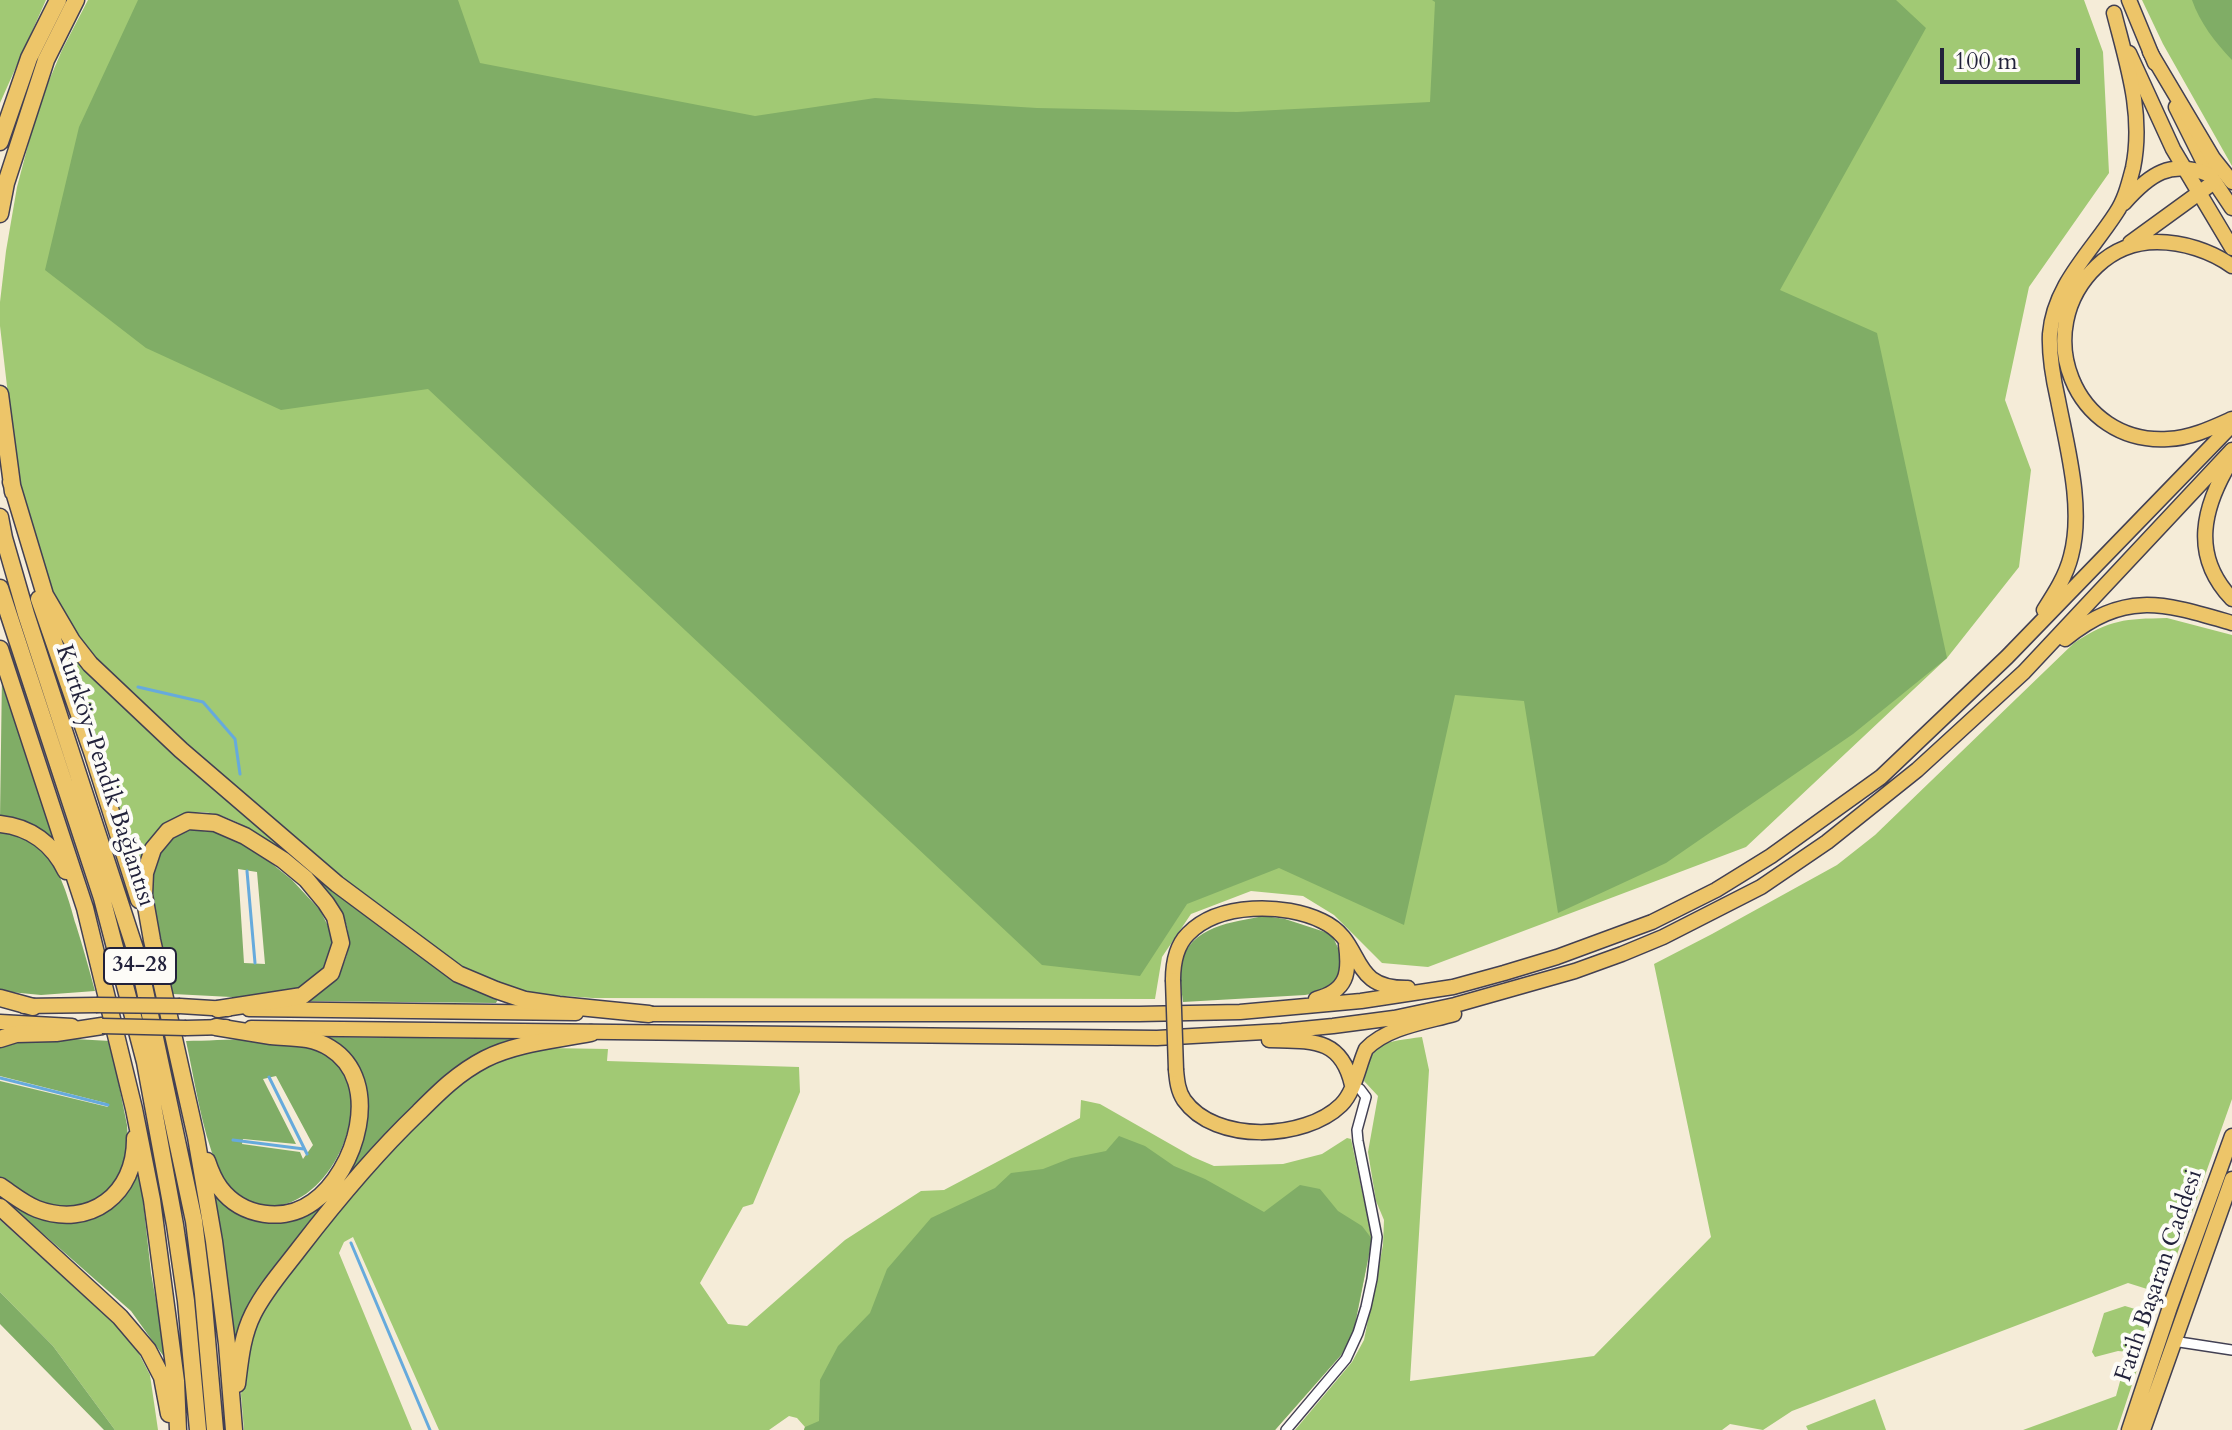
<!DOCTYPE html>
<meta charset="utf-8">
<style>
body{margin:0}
#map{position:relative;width:2232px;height:1430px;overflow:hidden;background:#f5ecd8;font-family:Cardo,serif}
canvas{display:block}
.scale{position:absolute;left:1940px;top:48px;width:140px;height:36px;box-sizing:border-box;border:4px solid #22223b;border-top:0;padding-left:10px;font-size:24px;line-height:28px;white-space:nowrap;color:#22223b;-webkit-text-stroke:6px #fdfcf7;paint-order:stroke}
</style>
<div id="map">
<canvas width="2232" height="1430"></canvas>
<div class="scale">100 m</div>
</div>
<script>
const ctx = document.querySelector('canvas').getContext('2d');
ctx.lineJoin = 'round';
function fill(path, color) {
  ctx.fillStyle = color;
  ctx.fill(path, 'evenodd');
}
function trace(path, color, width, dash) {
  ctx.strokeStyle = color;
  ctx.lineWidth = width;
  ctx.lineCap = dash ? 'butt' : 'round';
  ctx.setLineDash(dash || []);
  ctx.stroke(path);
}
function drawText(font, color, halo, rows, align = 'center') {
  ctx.font = font + ' Cardo,serif';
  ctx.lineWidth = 8;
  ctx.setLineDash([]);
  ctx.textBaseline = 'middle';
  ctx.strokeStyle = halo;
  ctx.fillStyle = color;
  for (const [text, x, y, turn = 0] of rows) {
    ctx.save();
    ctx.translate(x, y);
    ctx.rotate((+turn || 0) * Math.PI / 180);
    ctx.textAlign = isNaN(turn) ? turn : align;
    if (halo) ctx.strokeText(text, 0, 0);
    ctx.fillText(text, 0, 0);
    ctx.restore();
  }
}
fill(new Path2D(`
 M0 0H46L0 103Z
 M88 0H2084L2103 52 2109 173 2029 287 2005 400 2031 470 2019 567 1947 658 1746 847 1428 967 1382 963 1334 915 1303 896 1251 891 1191 914 1162 957 1155 999 593 998 535 994 506 988 452 962 385 913 293 839 179 739 126 689 94 657 70 627 44 578 26 514 15 455 0 326V302L6 251 17 187 31 134 48 83 62 50Z
 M2142 0H2232V166L2163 44Z
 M2167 618 2232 635V1099L2163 1294 2128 1283 1792 1411 1763 1430 1730 1424 1722 1430H1295L1352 1362 1364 1340 1383 1245 1384 1220 1376 1201 1368 1152 1378 1096 1364 1081C1371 1040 1386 1042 1422 1037L1429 1070 1410 1381 1594 1356 1711 1237 1654 964 1712 934 1837 865 1875 835 2074 643C2111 619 2124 619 2167 618Z
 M54 622 289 850 286 852C262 837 217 802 187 815 179 819 146 863 137 873Z
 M547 1048 608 1049 607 1061 799 1067 800 1092 753 1204 743 1207 700 1283 728 1324 747 1326 845 1240 921 1191 944 1190 1080 1118 1081 1100 1100 1104 1193 1157 1214 1166 1283 1164 1322 1154 1347 1138 1351 1139 1372 1239 1353 1334 1341 1355 1275 1430H804L805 1427 797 1418 789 1416 769 1430H439L353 1237 344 1242 339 1253 412 1430H244L241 1395 246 1349 256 1321 272 1293 370 1171 456 1084 509 1054Z
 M0 1220 120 1329 138 1352 150 1375 158 1430H115L53 1346 0 1292Z
 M2125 1306 2155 1315 2117 1430H2023L2116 1396 2128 1352 2118 1351 2095 1357 2092 1352 2104 1313Z
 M1875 1399 1886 1430H1808L1806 1426Z`), '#a1c974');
fill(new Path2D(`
 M138 0H458L480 63 755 116 875 98 1037 108 1237 112 1430 102 1435 2 1432 0H1896L1926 28 1780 290 1877 333 1947 658 1853 734 1666 863 1558 913 1524 701 1455 695 1404 925 1279 868 1187 904 1140 976 1042 965 428 389 281 410 146 348 45 270 79 127Z
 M2192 0H2232V60C2215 42 2200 23 2192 0Z
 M2 674 58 843C40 829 24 816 0 818Z
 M191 830 215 832 238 842 261 855 292 880 320 910 332 934V949L321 974 300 991 251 998 173 994 156 930 150 875 157 855 172 838ZM238 869 257 872 265 964 244 963Z
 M0 833C51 831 65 886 76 925 83 947 89 969 95 991L41 995 0 991Z
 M290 850 499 997 496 1003 306 1001C342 979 362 949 339 907 327 885 304 868 286 852Z
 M1265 916 1285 919 1325 932 1333 937 1342 957C1340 983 1330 991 1305 995L1183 1002C1182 989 1177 976 1181 964 1190 926 1232 922 1265 916Z
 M323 1037 515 1039 480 1053 267 1281 232 1358 212 1184C224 1197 235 1214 253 1219 331 1242 393 1126 356 1064 349 1051 336 1044 323 1037Z
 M57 1038 110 1041 127 1125 129 1156 118 1182 91 1204 64 1209 34 1201 0 1178V1081L108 1107 106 1103 0 1076V1044L16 1040Z
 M186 1041C229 1041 285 1033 325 1052 330 1055 334 1060 338 1065 379 1111 319 1226 254 1203 244 1199 231 1191 224 1183 221 1178 219 1171 217 1166 201 1127 195 1082 186 1041ZM276 1076 313 1145 303 1159 300 1152 242 1144 243 1139 296 1144 263 1079Z
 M1119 1136 1145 1146 1174 1166 1205 1179 1264 1212 1300 1185 1320 1189 1338 1211 1362 1226 1372 1239 1353 1334 1341 1355 1275 1430H804L805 1427 819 1421 820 1380 838 1346 870 1313 887 1269 931 1218 995 1188 1011 1173 1043 1169 1071 1158 1106 1151Z
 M139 1164 151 1273 167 1361 131 1311 0 1196V1191L74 1221Z
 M0 1292 53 1346 115 1430H104L0 1324Z`), '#80ad66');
trace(new Path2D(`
 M138 687 203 702 235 739 240 774
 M247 871 255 963
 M269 1077 307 1154
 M0 1078 108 1105
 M233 1140 304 1149
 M351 1243 430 1430`), '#66aadc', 3);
const minor = new Path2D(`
 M2173 1341 2232 1350
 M1286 1430 1346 1359 1358 1333 1366 1307 1372 1279 1377 1237 1358 1141 1357 1130 1366 1097 1360 1089 1352 1085`);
const primary = new Path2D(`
 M2129 0 2155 63
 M2129 53 2173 149 2232 248
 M2176 107 2210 175 2232 208
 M2129 1430 2170 1307 2232 1136
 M2143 1430 2232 1179`);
const trunk = new Path2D(`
 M2150 52 2213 158 2232 182
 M2124 203C2150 174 2170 159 2210 175
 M2130 243 2214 182
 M2232 266C2211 251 2183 242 2157 242 2134 242 2114 250 2097 266 2029 330 2074 445 2168 439 2191 438 2212 428 2232 419
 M2232 459C2203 506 2190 555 2232 599
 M2044 610C2055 593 2066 576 2071 556 2084 508 2067 447 2058 400 2053 378 2049 356 2050 334 2054 285 2091 252 2116 213 2125 200 2129 183 2133 168 2144 114 2127 64 2114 13
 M2065 639C2126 590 2163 603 2232 623
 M1173 980C1173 963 1176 946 1188 934 1219 902 1285 903 1322 921 1367 942 1346 989 1408 988
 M1316 999C1347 991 1350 973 1346 945
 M24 1006 96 1005
 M180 1006 228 1009
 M249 1009 576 1013
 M641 1014H1139L1240 1012 1361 1001 1453 987 1504 973 1557 957 1652 922 1716 890 1771 856 1881 777 2007 657 2232 425
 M0 1022 72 1026
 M186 1028 226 1027
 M251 1028 1157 1038 1282 1031 1333 1026 1394 1018 1455 1005 1575 971 1622 954 1663 937 1761 887 1827 842 1917 770 2024 672 2232 450
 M1269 1040C1311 1041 1341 1037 1352 1085
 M1176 1070C1177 1081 1178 1091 1184 1100 1215 1144 1305 1140 1341 1105 1355 1091 1358 1067 1366 1049 1387 1027 1426 1022 1454 1014`);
const motorway = new Path2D(`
 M0 142 29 58 58 0
 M0 214 6 183 46 60 76 0
 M0 394 13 492
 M11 482 45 595 72 641 90 664 181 750 337 884 458 974 496 990 525 1000 559 1005 649 1014
 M0 517 4 538 26 614 138 958 194 1221 203 1294 215 1430
 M0 588 102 898 145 1062 175 1225 186 1301 198 1430
 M39 599 93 755 139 900
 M0 649 85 908 134 1109 152 1200 176 1381 178 1430
 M0 824C30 827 53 844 66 871
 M0 998 33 1007
 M218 1009 302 996 331 973 341 943 335 917 326 903 306 879 283 860 245 836 215 823 188 821 168 831 153 849 145 873 144 895 152 940 196 1137 214 1241 227 1344 234 1430
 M0 1039 16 1034 56 1033 102 1026
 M207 1161C210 1170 214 1180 220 1188 242 1217 284 1223 313 1202 356 1172 384 1081 330 1048 311 1036 292 1038 271 1036 253 1033 234 1030 216 1027
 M0 1186C12 1194 24 1204 37 1209 90 1229 136 1194 135 1138
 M0 1207 120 1317 148 1350 162 1377 169 1414
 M237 1384C240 1360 242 1336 253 1314 265 1290 283 1270 299 1249 336 1201 375 1154 419 1112 440 1091 458 1073 485 1059 517 1043 556 1040 591 1033`);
trace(minor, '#424053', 12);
trace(primary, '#424053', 17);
trace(trunk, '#424053', 17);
trace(motorway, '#424053', 19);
trace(minor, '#fff', 9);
trace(primary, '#edc569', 14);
trace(trunk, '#edc569', 14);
trace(motorway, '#edc569', 16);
const trunkBridge = new Path2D(`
 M1173 980 1176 1070
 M96 1005 180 1006
 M102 1026 186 1028`);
trace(trunkBridge, '#424053', 17, []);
trace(trunkBridge, '#edc569', 14);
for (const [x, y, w] of [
 [140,966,72]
]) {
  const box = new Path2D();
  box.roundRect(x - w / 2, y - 18, w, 36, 6);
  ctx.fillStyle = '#fdfcf7';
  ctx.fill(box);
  trace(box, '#22223b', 2);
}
drawText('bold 22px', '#22223b', null, [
 ["34-28",140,966]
]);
drawText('24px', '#22223b', '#fdfcf7', [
 ["Kurtköy-Pendik Bağlantısı",104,776,72],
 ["Fatih Başaran Caddesi",2160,1276,-71]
]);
</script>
